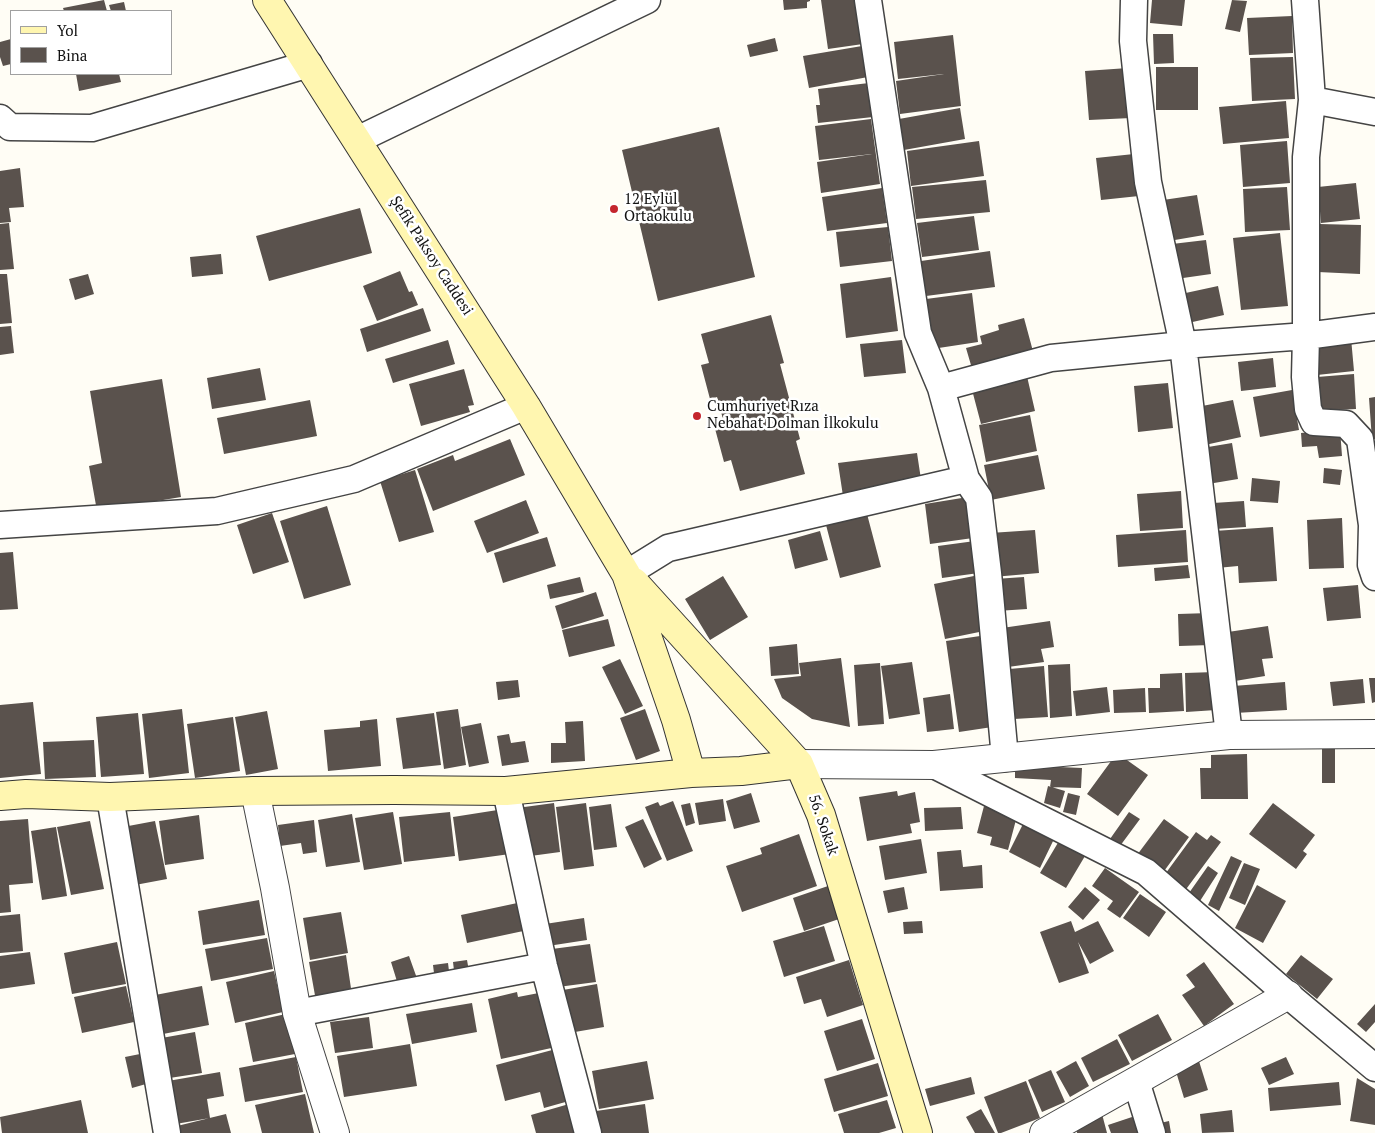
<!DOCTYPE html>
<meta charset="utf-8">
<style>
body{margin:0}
#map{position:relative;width:1375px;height:1133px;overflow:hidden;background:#fffdf5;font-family:"PT Serif",serif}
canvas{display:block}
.legend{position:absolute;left:10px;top:10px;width:162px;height:65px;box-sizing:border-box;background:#fff;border:1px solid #a0a0a0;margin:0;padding:6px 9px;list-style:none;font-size:15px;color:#111}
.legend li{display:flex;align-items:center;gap:10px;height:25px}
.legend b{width:25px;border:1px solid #a0a0a0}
</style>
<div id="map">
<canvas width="1375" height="1133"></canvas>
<ul class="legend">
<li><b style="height:6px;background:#fff6b0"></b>Yol</li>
<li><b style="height:14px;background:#5a524d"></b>Bina</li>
</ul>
</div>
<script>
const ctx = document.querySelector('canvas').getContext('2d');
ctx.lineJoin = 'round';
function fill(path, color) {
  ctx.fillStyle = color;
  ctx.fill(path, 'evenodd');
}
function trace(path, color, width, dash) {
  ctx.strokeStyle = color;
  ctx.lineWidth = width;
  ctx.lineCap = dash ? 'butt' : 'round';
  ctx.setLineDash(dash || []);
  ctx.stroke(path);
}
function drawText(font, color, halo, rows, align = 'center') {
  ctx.font = font + ' "PT Serif",serif';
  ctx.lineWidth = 5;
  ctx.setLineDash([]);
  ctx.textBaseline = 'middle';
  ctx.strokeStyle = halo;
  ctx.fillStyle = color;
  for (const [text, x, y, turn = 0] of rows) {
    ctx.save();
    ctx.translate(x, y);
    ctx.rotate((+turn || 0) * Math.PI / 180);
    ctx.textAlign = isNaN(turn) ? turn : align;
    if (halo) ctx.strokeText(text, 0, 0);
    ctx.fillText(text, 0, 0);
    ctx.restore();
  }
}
fill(new Path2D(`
 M104 0 107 11H64L63 8Z
 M783 0H810V1L807 2V8L784 10Z
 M821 0H857L863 44 828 49Z
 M1152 0H1185L1182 26 1150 23Z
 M1232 0 1247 1 1240 32 1225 29Z
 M124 2 126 11H111L109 5Z
 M1292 16 1293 53 1249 55 1247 18Z
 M1153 34H1173L1174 63 1154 64Z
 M953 35 961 106 900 114 896 81 944 74 898 79 894 42Z
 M775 38 778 51 750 57 747 45Z
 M11 39V64L3 66 0 57V42Z
 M862 46 868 77 809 88 803 56Z
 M1293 57 1295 99 1252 101 1250 58Z
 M1156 67H1198V110H1156Z
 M1128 68 1131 118 1089 120 1085 71Z
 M76 74H119L121 82 79 91Z
 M869 83 873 117 818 123 816 105H820L818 89Z
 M1286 101 1289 138 1223 144 1219 107Z
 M960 108 965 139 904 150 899 119Z
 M871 119 880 184 821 193 817 162 872 154 819 160 815 126Z
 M719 127 755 277 658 301 622 150Z
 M979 141 984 176 911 186 907 151Z
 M1287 141 1290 183 1243 187 1240 145Z
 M1134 154 1139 196 1101 200 1096 158Z
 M20 168 24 207 9 208 11 222 0 223V171Z
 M986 180 990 212 916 219 912 187Z
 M1356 183 1360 219 1321 223 1318 187Z
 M1287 187 1290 230 1245 232 1243 189Z
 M882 188 887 223 827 231 822 197Z
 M1197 195 1204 235 1169 241 1163 200Z
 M360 208 372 253 269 281 256 236Z
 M974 216 979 250 922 257 917 223Z
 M9 223 14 269 0 270V224Z
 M1319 224 1361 225 1360 274 1318 272Z
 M888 227 892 261 840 267 836 232Z
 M1280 233 1288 306 1241 310 1233 238Z
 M1206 240 1211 274 1176 279 1172 244Z
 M990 251 995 287 926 296 921 261Z
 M221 254 223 274 192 277 190 257Z
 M400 271 409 292 412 291 418 305 377 321 363 286Z
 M0 274H7L12 323 0 324Z
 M88 274 94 294 75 300 69 279Z
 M891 277 898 331 846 338 840 284Z
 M1218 286 1224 315 1188 323 1181 294Z
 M972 293 978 342 932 349 926 299Z
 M423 308 431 331 367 352 360 329Z
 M771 315 784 363 780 364 800 439 796 441 805 474 740 491 731 460 724 462 714 425 724 423 717 397 710 399 701 365 709 363 701 334Z
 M1024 318 1034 355 973 372 966 348 982 344 980 336 999 330 998 325Z
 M11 326 14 353 0 355V327Z
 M1351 338 1354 371 1317 375 1314 343Z
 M448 340 455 364 393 383 385 359Z
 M902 340 906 373 864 377 860 344Z
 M1273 358 1276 387 1241 391 1238 362Z
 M260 368 266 400 212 409 207 378Z
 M464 369 474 405 468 406 470 412 421 426 409 384Z
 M1026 372 1035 411 981 424 971 386Z
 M1354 374 1356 409 1319 411 1317 377Z
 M162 379 181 497 97 511 89 466 102 463 90 391Z
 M1168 383 1173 428 1138 432 1134 386Z
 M1292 390 1299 430 1260 437 1253 397Z
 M1375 397V439L1372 440 1369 398Z
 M310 400 317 436 224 454 217 418Z
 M1233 400 1241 437 1205 445 1197 407Z
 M1030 415 1037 451 986 462 979 425Z
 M1340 429 1342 456 1319 458 1317 446 1302 447 1301 433Z
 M510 439 525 475 433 511 417 469 453 455 455 461Z
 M1232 443 1238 479 1208 484 1202 448Z
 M917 453 922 486 843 496 838 463Z
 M1038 455 1045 489 991 500 984 465Z
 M1324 468 1342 470 1340 485 1323 483Z
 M415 470 434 532 399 542 380 481Z
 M1252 478 1280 481 1278 503 1250 501Z
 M1181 491 1183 528 1140 531 1137 494Z
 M968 497 973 538 930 544 925 504Z
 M526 500 539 533 487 553 474 521Z
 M1244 501 1246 527 1215 529 1213 503Z
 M327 506 351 585 304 599 280 521Z
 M272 513 289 562 253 574 237 525Z
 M867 514 881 567 840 578 826 525Z
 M1342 518 1344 568 1309 569 1307 520Z
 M1273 527 1277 581 1239 583 1238 566 1217 568 1214 531Z
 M1035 530 1039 573 993 577 990 533Z
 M1186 530 1188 562 1118 567 1116 535Z
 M820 531 828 560 795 569 788 540Z
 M547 537 556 566 503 583 494 553Z
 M975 541 979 573 942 578 938 546Z
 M13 552 18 609 0 610V553Z
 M1188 565 1190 578 1155 581 1154 568Z
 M979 575 989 630 945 639 934 584Z
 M723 576 748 617 710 640 685 599Z
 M580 577 584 592 550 599 547 585Z
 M1024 577 1027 609 997 611 995 579Z
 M1358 585 1361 618 1327 621 1323 588Z
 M596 592 604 616 562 629 555 606Z
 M1210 613 1211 645 1179 646 1178 614Z
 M608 619 615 646 569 657 562 630Z
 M1050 621 1054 647 1041 649 1044 662 1008 667 1002 628Z
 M1268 626 1273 658 1262 659 1265 676 1235 681 1228 632Z
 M987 635 999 726 959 732 946 641Z
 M797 644 799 674 771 676 769 647Z
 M841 658 850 727 812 719 782 698 774 679 801 676 799 663Z
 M620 659 643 706 625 714 602 667Z
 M912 662 920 714 889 719 881 666Z
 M880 663 884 724 858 726 854 665Z
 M1070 664 1072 716 1050 718 1048 665Z
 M1044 666 1048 717 1014 719 1009 669Z
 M1215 672 1216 710 1186 712 1185 673Z
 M1182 673 1184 711 1149 713 1148 688H1160V674Z
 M1369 678H1375V702L1372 703Z
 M1363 679 1365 703 1333 706 1330 682Z
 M518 680 520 697 498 700 496 682Z
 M1285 682 1287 710 1235 713 1233 686Z
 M1107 687 1110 712 1076 716 1073 691Z
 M1145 688 1146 712 1114 713 1113 690Z
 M950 694 954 729 927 732 923 698Z
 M33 702 41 774 0 778V705Z
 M182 709 189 773 149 778 142 714Z
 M458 709 466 765 444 769 436 712Z
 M645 709 660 751 636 760 620 718Z
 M267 711 278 769 246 775 235 717Z
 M138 713 144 774 101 777 96 717Z
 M434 713 441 765 403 769 396 718Z
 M233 717 240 771 195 778 187 724Z
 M377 719 381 766 328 771 324 730 360 727V721Z
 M583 721 585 761 551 763V743H566L565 722Z
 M481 723 489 763 469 767 461 727Z
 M509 734 511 743 525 741 529 762 502 766 497 736Z
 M94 740 96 777 45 779 43 742Z
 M1322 748 1335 749V783H1322Z
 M1117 753 1148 775 1118 816 1087 794Z
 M1247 754 1248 799H1201L1200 768H1211V755Z
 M1015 765 1082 768 1081 788 1050 787 1051 780 1015 778Z
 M1048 786 1065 791 1060 808 1044 803Z
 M897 791 898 796 915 792 920 822 910 824 912 833 867 841 859 797Z
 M751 793 760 822 734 829 726 801Z
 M1068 793 1080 796 1076 815 1063 812Z
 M723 799 726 821 699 825 695 803Z
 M673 801 693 851 667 861 645 807 658 802 660 806Z
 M554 803 560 852 523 857 517 808Z
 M586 803 594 866 564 870 556 807Z
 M690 803 695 823 686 826 681 805Z
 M1273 803 1315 835 1303 851 1307 854 1296 869 1249 834Z
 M611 804 617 847 594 850 589 807Z
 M984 806 1017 816 1008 850 990 845 992 837 977 833Z
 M961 807 963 829 925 831 924 808Z
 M504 809 510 854 459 861 453 817Z
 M393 812 402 864 364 870 355 818Z
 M450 812 455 856 404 862 399 817Z
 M1129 812 1140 819 1120 846 1110 839Z
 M352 814 360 862 326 867 318 820Z
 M199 815 204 859 165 865 159 821Z
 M28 819 33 883 9 885 11 912 0 913V821Z
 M643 819 662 859 644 868 625 827Z
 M1164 819 1189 837 1159 878 1134 859Z
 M314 820 317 852 303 854 301 843 280 846 278 825Z
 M90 821 104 889 71 895 57 827Z
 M155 821 167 879 135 885 123 827Z
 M1024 822 1055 837 1040 868 1009 852Z
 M56 827 67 896 42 900 31 831Z
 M1196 832 1207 840 1211 835 1221 842 1184 892 1163 877Z
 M799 834 817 886 742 912 726 866 762 854 760 848Z
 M921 839 927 873 885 880 879 846Z
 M1059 841 1085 856 1066 888 1040 873Z
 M961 850 963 867 982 865 983 888 940 891 937 852Z
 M1231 856 1242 861 1219 911 1208 905Z
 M1244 863 1260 869 1245 905 1229 898Z
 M1208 866 1218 873 1200 901 1189 893Z
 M1105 868 1139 892 1120 918 1107 909 1113 901 1092 886Z
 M1257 885 1286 901 1263 943 1235 928Z
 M828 886 839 919 804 931 793 898Z
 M904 887 908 909 888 913 883 891Z
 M1085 887 1100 900 1083 920 1068 907Z
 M1140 894 1166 912 1149 937 1123 918Z
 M259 900 265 935 203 945 198 911Z
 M522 902 528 930 467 943 461 915Z
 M341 912 348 953 310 960 303 918Z
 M20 914 23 951 0 953V916Z
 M584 918 587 940 548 946 545 924Z
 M922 921 923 933 904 934 903 922Z
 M1071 921 1075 932 1098 921 1114 951 1090 964 1078 942 1089 973 1059 983 1040 932Z
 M824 926 835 961 784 977 773 941Z
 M267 938 273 969 211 981 205 949Z
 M117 942 126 984 72 994 64 953Z
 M590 944 596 982 558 987 552 949Z
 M30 952 35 984 0 989V956Z
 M346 955 352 995 316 1001 309 962Z
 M1301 955 1333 979 1317 999 1286 974Z
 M409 956 419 984 400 991 391 962Z
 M467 960 470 977 455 979 453 962Z
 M849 960 863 1005 827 1017 821 999 804 1004 796 977Z
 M1204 962 1234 1004 1204 1026 1182 995 1195 987 1186 975Z
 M448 963 450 979 435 981 433 965Z
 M274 971 283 1012 235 1023 226 982Z
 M597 984 604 1027 569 1033 563 990Z
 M126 986 134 1022 82 1033 74 997Z
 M202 986 209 1025 158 1035 150 996Z
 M517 992 518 997 544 992 556 1047 501 1059 488 999Z
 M472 1003 477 1032 412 1044 406 1014Z
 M1375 1004V1022L1366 1032 1357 1024Z
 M286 1014 295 1054 253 1062 245 1023Z
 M1158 1014 1172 1040 1132 1061 1118 1035Z
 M369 1017 373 1048 335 1053 330 1022Z
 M862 1019 875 1059 837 1071 824 1031Z
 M195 1032 202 1073 163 1079 156 1039Z
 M1117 1039 1130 1064 1093 1082 1081 1058Z
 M410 1044 417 1086 344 1097 337 1056Z
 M556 1049 569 1101 544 1108 540 1092 505 1101 496 1065Z
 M140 1054 146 1084 132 1088 125 1057Z
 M296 1057 303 1092 245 1102 239 1068Z
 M1286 1057 1294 1074 1269 1085 1261 1068Z
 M1198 1058 1208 1090 1184 1098 1174 1065Z
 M647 1061 654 1099 599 1109 592 1071Z
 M1076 1061 1089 1086 1070 1097 1056 1072Z
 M878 1063 888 1096 834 1112 824 1079Z
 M1051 1070 1065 1102 1042 1112 1028 1080Z
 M220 1072 224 1096 207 1099 210 1118 170 1125 162 1082Z
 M971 1077 975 1094 930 1106 925 1089Z
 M1357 1078 1375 1089V1125L1350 1121Z
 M1026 1081 1040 1118 1001 1133H998L984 1097Z
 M1339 1082 1341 1105 1270 1111 1268 1088Z
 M305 1094 314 1133H262L255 1105Z
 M81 1100 88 1133H2L0 1117Z
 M887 1100 896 1128 879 1133H844L838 1114Z
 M569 1104 577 1133H536L531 1115Z
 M645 1104 649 1133H599L596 1111Z
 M981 1109 995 1133H975L966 1117Z
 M1232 1110 1234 1132 1202 1133 1200 1114Z
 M226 1114 231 1133H175L173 1127Z
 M1102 1114 1107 1133H1077L1076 1126Z
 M1135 1116 1141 1133H1111L1108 1125Z
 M1169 1121 1171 1133H1158L1156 1124Z`), '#5a524d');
const minor = new Path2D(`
 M868 0 918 333 941 388 966 479 979 498 988 573 1005 758
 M1134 0 1133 41 1148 182 1183 345 1229 735
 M1305 0 1312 100 1306 157V336L1305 377 1308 409 1314 422 1346 424 1360 439 1372 525 1371 565 1375 577
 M1312 100 1375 112
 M0 118 10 127 92 128 309 64
 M357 140 647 0
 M941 388 1051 358 1183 345 1306 336 1375 327
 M0 525 217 511 354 479 526 406
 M626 574 668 548 966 479
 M934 765 1146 872 1288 995 1375 1068
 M506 791 544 966 588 1133
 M110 797 167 1133
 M297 1013 544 966
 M1136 1081 1152 1133`);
const tertiary = new Path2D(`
 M799 764 934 765 1229 735 1375 734
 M255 791 275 888 297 1013 335 1133
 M1044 1133 1288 995`);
const secondary = new Path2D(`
 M267 0 526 406 626 574 676 720 691 773
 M634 582 799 764 821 815 918 1133
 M0 796 26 794 110 797 255 791 394 790 506 791 691 773 741 771 799 764`);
trace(minor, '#444', 29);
trace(tertiary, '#444', 30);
trace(secondary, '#333', 30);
trace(minor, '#fff', 26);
trace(tertiary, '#fff', 28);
trace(secondary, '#fff6b0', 28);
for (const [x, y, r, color] of [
 [614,209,5,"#c4262e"],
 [697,416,5,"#c4262e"]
]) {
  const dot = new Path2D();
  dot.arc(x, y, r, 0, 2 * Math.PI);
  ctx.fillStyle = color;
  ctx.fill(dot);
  trace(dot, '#fff', 2);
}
drawText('15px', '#111', '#fff', [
 ["12 Eylül",624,200],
 ["Ortaokulu",624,217],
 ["Cumhuriyet Rıza",707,407],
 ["Nebahat Dolman İlkokulu",707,424]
], 'left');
drawText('15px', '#111', '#fff', [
 ["Şefik Paksoy Caddesi",431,256,57],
 ["56. Sokak",823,825,71]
]);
</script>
